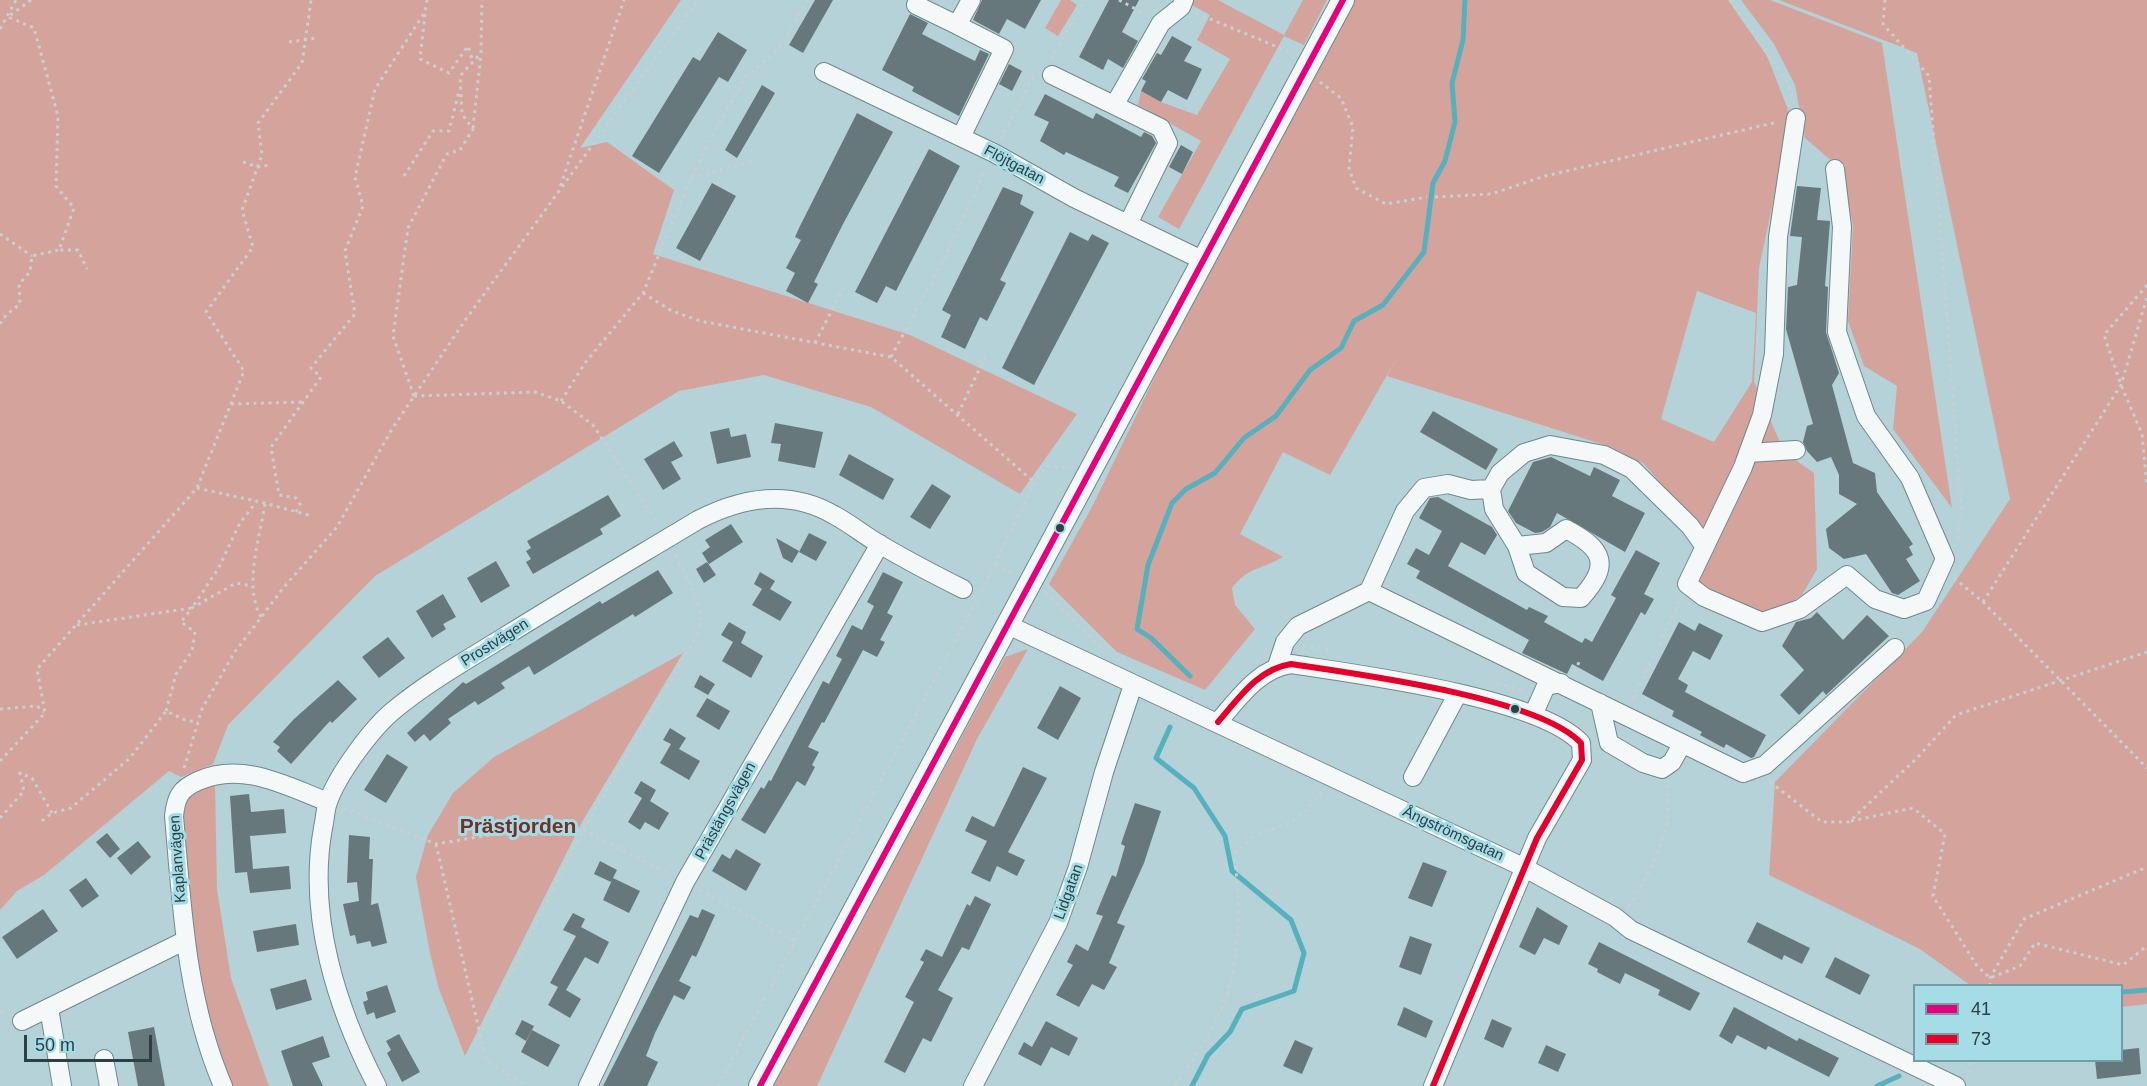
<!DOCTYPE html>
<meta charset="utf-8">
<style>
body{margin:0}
#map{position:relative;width:2147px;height:1086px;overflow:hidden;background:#b4d2d7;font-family:Helvetica,sans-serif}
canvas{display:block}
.legend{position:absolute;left:1913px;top:984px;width:210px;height:78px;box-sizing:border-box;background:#a5dce6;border:2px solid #749ea6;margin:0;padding:8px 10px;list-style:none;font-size:18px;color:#2b4145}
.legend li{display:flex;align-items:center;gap:12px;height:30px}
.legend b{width:30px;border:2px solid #749ea6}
.scale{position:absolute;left:24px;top:1035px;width:128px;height:27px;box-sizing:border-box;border:3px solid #2b4145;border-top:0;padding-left:8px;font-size:18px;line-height:21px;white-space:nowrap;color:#2b4145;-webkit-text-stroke:4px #a5dce6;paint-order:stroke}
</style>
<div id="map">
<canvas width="2147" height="1086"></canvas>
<ul class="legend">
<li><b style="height:8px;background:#e5007d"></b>41</li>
<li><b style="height:8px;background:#e4002b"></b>73</li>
</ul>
<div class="scale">50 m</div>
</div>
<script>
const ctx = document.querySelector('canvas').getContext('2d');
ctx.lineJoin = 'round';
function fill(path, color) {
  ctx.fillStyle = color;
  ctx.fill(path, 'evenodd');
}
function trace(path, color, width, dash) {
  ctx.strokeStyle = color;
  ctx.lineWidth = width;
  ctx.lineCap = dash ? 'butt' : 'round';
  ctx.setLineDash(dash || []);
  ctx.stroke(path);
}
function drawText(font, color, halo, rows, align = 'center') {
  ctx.font = font + ' Helvetica,sans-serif';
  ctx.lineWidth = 6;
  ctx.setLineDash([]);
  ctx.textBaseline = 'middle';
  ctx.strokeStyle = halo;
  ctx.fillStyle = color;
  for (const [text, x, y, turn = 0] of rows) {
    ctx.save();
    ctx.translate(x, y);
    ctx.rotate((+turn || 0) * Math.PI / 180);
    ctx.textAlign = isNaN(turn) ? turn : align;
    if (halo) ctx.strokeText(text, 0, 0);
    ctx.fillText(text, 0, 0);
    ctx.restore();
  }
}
fill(new Path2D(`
 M0 0H681L580 148 607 142 674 190 653 254 910 335 1077 414 1020 494 871 407 764 375 679 391 375 576 228 725 213 764 181 777 169 771 44 875 17 891 0 910Z
 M1061 0H1070L1077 5 1058 36 1045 28Z
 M1190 0H1218L1284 35 1303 0H1327L1304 45 1284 36 1179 229 1158 217 1201 141 1138 105 1141 91 1161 102 1197 115 1230 59 1197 40 1210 15 1188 3Z
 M1355 0H1728L1767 56 1789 112 1783 155 1759 268 1754 381 1784 452 1814 473 1817 569 1802 595 1773 614 1742 609 1694 580 1712 542 1644 464 1611 447 1387 376 1399 354 1330 475 1283 452 1240 534 1283 557C1260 570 1248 567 1232 588L1235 605 1255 629 1205 690 1117 652 1049 584 1093 505 1162 362ZM1697 291 1756 313 1752 382 1714 442 1661 419Z
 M1741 0H1770L1882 43 1952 508 1893 429 1897 386 1864 366 1848 321 1853 226 1841 169 1805 138 1795 85 1774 44Z
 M1779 0H2147V1004L2122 1007V986L1970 985 1920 949 1769 875 1775 782 1922 632 2010 499 1917 53Z
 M1028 649 977 739 817 1086H772L1005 657Z
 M683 653 582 822 465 1056 439 989 430 953 416 877 428 835 453 793 494 757Z
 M215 783 217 889 231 978 269 1086H229L201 997 179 803Z`), '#d4a49c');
trace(new Path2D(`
 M1190 676 1151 638 1137 629 1148 565 1172 503 1186 489 1215 473 1244 438 1276 416 1310 370 1341 348 1354 321 1383 305 1424 252 1433 183 1445 161 1455 122 1452 83 1463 40 1465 0
 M1170 727 1156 758 1194 788 1225 836 1232 871 1291 920 1304 953 1294 991 1242 1009 1230 1032 1208 1055 1192 1086
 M2122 992 2147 990
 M1877 1086 1899 1076`), '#56b0bd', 5);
fill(new Path2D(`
 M815 0H833L803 53 789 45Z
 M982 0H1041L1025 29 1007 19 999 34 973 20Z
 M1109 0H1139L1122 32 1138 41 1123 68 1108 59 1103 70 1079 57Z
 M910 14 928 23 922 34 957 52 975 61 980 50 989 54 959 116 912 91 914 87 882 70Z
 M718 32 747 50 728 82 719 77 659 173 632 156 693 57 700 61Z
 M1172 36 1192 47 1184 61 1202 69 1187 100 1168 90 1161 102 1141 91 1146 81 1142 79 1157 53 1161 55Z
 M1009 64 1022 71 1012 91 999 84Z
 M762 85 775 93 737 158 725 150Z
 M1045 94 1093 119 1096 113 1141 137 1144 132 1152 136 1156 143 1128 193 1114 186 1119 177 1066 152 1064 155 1040 141 1049 122 1034 115Z
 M857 113 893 132 843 224 814 282 818 284 808 303 786 291 795 273 786 268 801 240 795 237 800 226Z
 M1181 145 1193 152 1182 174 1169 167Z
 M929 149 960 166 896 291 886 286 877 303 855 292Z
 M712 183 736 196 700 261 676 248Z
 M1797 186 1821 188 1817 220 1830 221 1825 286 1828 287 1826 332 1839 373 1832 385 1853 463 1875 473 1877 492 1913 544 1909 547 1913 555 1906 559 1920 581 1898 595 1892 593 1866 554 1844 559 1829 548 1826 529 1857 504 1839 494V475L1831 457 1817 462 1807 451 1803 442 1807 426 1813 424 1786 329 1788 287 1797 285 1802 237 1790 236Z
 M1003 187 1023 195 1020 204 1034 212 1000 280 1006 283 987 321 980 317 965 349 941 337 951 315 942 310Z
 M1070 232 1088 241 1092 234 1109 243 1034 385 1002 368Z
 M1433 411 1498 449 1486 470 1420 432Z
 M775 423 823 432 815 468 778 461 781 444 771 443Z
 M729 428 731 437 746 434 751 457 717 464 710 432Z
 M674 441 683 456 671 462 681 479 663 490 644 459Z
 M849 454 894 479 883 500 839 475Z
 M1551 457 1590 476 1594 467 1620 480 1612 496 1645 513 1625 552 1557 513 1550 527 1542 532 1535 533 1516 523 1508 511 1533 462Z
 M932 484 951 496 930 529 910 517Z
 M608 495 621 516 600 529 603 534 533 574 526 562 531 559 526 551 531 548 527 541Z
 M1438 497 1492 527 1497 535 1485 555 1461 542 1448 566 1527 610 1529 607 1548 616 1544 622 1582 643 1585 638 1592 642 1616 598 1611 595 1636 550 1660 563 1644 594 1654 599 1645 615 1641 612 1603 681 1572 664 1567 674 1522 653 1529 640 1416 578 1420 571 1407 564 1416 548 1429 555 1442 531 1419 518 1430 498Z
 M731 524 743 542 709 564 702 553 710 547 705 540Z
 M809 533 827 542 816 561 799 552Z
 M776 538 799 551 792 563 783 558Z
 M496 561 510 586 481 603 467 578Z
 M707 562 716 575 704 583 696 569Z
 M658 570 673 593 635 617 633 614 534 675 529 666 501 683 505 688 478 705 475 701 448 719 451 723 430 741 424 734 415 742 407 733 463 682 466 684 600 601 602 604Z
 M760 572 775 581 770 589 792 602 780 621 752 605 762 589 754 584Z
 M883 572 903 582 887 613 893 616 880 640 885 642 877 657 863 650 824 723 822 722 808 747 819 752 812 765 815 767 805 786 797 781 765 834 741 820 761 787 764 789 769 780 771 781 823 681 829 684 842 659 836 656 852 625 862 630 874 606 867 602Z
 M443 594 456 617 443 624 446 629 432 638 416 611Z
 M1817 612 1843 640 1867 615 1889 636 1826 695 1823 691 1799 715 1780 695 1804 670 1782 646 1796 622 1811 618Z
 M729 622 746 632 741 643 763 656 751 678 722 661 733 642 721 635Z
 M1679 622 1695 631 1699 623 1723 635 1710 660 1693 651 1678 679 1688 685 1685 692 1766 735 1754 757 1751 758 1726 744 1724 748 1700 735 1702 732 1672 716 1674 711 1642 694Z
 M388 637 405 658 379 678 362 657Z
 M700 675 715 684 708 695 694 687Z
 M338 680 357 699 332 723 330 721 291 764 277 751 280 747 273 742 294 719Z
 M1060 686 1081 698 1058 740 1037 728Z
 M707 698 730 711 719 730 696 716Z
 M670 728 686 738 679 749 700 761 689 780 660 763 671 744 663 740Z
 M387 754 408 767 386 803 364 790Z
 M1023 767 1047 778 1008 852 1025 860 1017 876 997 866 990 882 971 873 987 841 965 831 972 816 994 827Z
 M641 781 656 790 650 801 669 813 659 830 645 822 640 830 628 822 642 798 634 793Z
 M249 794 251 812 284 809 286 833 250 836 253 869 289 866 291 889 250 893 247 872 235 873 230 796Z
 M1135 803 1161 811 1144 863 1117 923 1125 926 1109 963 1117 967 1104 990 1092 984 1079 1007 1056 995 1073 965 1067 962 1076 944 1088 951 1103 916 1096 914 1112 875 1116 877 1125 846 1121 844Z
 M107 833 120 849 110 858 96 842Z
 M349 835 370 837 369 859H373L371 905 378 903 387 943 372 947 370 941 357 944 355 935 350 936 343 904 359 901 357 882 347 883Z
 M138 841 151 857 131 875 117 858Z
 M736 849 761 864 746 891 712 871 722 854 730 859Z
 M600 861 617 870 611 882 594 874Z
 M1423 862 1447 871 1432 907 1408 898Z
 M86 878 99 896 82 908 69 890Z
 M613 878 640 891 629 913 603 900Z
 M975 896 991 904 969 950 962 947 938 990 953 998 931 1042 923 1038 905 1073 884 1062 914 1002 905 997 924 962 920 960 926 949 942 957 967 904 970 906Z
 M1537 907 1568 926 1559 945 1544 938 1535 955 1519 947Z
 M43 909 58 931 17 959 2 937Z
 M702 909 715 915 696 957 692 955 679 981 691 987 684 1000 674 995 655 1033 646 1056 658 1062 647 1086H603L690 915 698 918Z
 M573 913 585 919 581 927 609 942 598 964 585 957 566 990 581 999 570 1018 548 1005 558 987 550 983 576 936 563 930Z
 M1757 922 1810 948 1802 964 1784 955 1782 960 1747 942Z
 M296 924 299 945 257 952 253 931Z
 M1410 936 1432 944 1421 975 1399 967Z
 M1599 942 1700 993 1693 1006 1690 1011 1658 995 1660 990 1625 973 1620 984 1597 972 1598 969 1588 964Z
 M1835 957 1870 975 1860 995 1825 977Z
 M306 979 312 1000 276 1010 270 989Z
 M387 985 396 1012 376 1019 374 1012 367 1015 363 1002 368 1000 366 992Z
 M1404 1007 1433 1021 1426 1038 1397 1025Z
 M1734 1007 1797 1041 1799 1038 1839 1058 1829 1077 1768 1046 1766 1050 1737 1035 1732 1044 1719 1036Z
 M1492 1019 1512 1028 1503 1048 1484 1039Z
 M522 1020 534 1026 526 1041 515 1034Z
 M1046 1021 1078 1038 1069 1056 1051 1047 1041 1066 1018 1054 1024 1042 1032 1047Z
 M154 1027 165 1086H138L128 1032Z
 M532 1030 560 1045 548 1067 521 1052Z
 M399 1034 420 1072 402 1082 387 1053 391 1050 386 1041Z
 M323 1036 330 1057 312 1063 323 1086H293L281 1051Z
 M1295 1040 1313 1048 1302 1074 1283 1066Z
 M1546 1045 1566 1054 1558 1072 1538 1063Z
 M2139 1048 2141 1074 2097 1079 2095 1060H2121V1050Z`), '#66787c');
const minor = new Path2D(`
 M916 5 957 25
 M824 72 994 153 1074 198 1202 260
 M1052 75 1161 128 1168 143 1128 224
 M1115 104 1161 23 1181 7 1184 0
 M1796 118 1778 237 1774 354 1762 415 1743 467 1687 584 1704 597 1762 622 1800 609 1847 575 1875 599 1904 609 1926 601 1945 559 1910 478 1866 416 1837 332 1842 227 1835 169
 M961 137 1004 49 957 25 971 0
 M1748 453 1796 450
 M1491 489 1494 509 1517 546 1526 573 1563 597 1581 598C1611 565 1604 549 1566 529L1546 543 1517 546
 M1369 591 1405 511 1424 488 1448 484 1471 490 1491 489 1500 473 1524 453 1550 445 1604 455 1632 469 1690 526 1705 547
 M1008 625 1523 867 1615 917 1631 930 1956 1086
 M1277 666 1285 642 1298 626 1369 591 1743 773 1765 765 1895 648
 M1600 703 1609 743 1643 763 1662 769 1672 762 1682 744
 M1533 715 1546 686 1561 683
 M1218 722C1239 698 1258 669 1291 664 1356 674 1538 697 1581 743L1582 760 1537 838 1433 1086
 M1413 777 1457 695
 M49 1008 62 1086
 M22 1021 184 941
 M104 1059 109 1086
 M223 1086C186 1000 182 908 174 816 176 797 180 789 198 781 242 761 286 786 328 802
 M377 1086C337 1009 307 916 323 828 325 820 325 810 328 802 338 774 372 728 394 710 428 682 467 660 504 637 568 597 633 559 698 520 743 497 789 489 834 515 851 524 865 536 881 545 908 561 935 575 963 589
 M588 1086 685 882 880 544
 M973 1086 1058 923 1078 867 1104 772 1133 685`);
const major = new Path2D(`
 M760 1086 1343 0`);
trace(minor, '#70888c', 20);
trace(major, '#70888c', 24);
trace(new Path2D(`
 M31 0 8 17 34 28 58 116 56 186 74 208 59 250H78L87 269
 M1119 0 1147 15
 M1730 0 1788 83 1794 103
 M1885 0 1883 24 1929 76 1961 507 1957 543
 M1196 13 1292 53
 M425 14 420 59 449 73 468 46 473 62
 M0 29 16 0
 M289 42 317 38
 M1051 59 1085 0
 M1320 82 1341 98 1353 127 1349 168 1356 188 1386 204 1427 197
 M473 128 481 54
 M1001 139 1034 75
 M243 162 258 167 268 165
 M404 176 433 131H449L459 91
 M691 178 758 160
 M558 193 624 0
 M1435 197 1491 194 1545 176 1778 122
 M0 234 32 256
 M2147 285 2104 335 2121 385 2142 434 2147 486
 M643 293 672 311 700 321 891 357 1034 482
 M0 324 6 315 20 304 19 284 30 272 32 256 59 250
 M815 343 844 286
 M891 357 945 257 986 169
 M414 396 535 392 561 401 593 425 658 524
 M414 396 393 336 408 228 444 159 447 154 460 150 473 129 462 114 460 76 481 53 482 0
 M561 401 585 363 643 293 691 178 714 132 746 77 780 47 807 0
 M231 404 303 402
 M958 414 987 353
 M197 488 256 501
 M296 512 300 504 296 498 279 495 271 447 321 377 311 368 355 314 345 251 363 206 355 177 375 89 425 12 427 0
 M995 565 1014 575
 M1954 578 1983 602 2147 768
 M981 592 1039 474 1048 466 1071 468
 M1046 592 1105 651
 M1983 602 2121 385 2147 297
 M261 617C243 585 260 539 265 503
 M77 625 192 608 218 569 240 523 257 501 312 516
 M1303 646 1329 650
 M1575 672 1579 662
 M1497 683 1525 691
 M1633 699 1680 600
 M0 709 37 706 44 712
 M166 711 176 674 192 651 195 632 181 622 192 608 236 583 252 586
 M0 761 45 713 37 669 197 488 244 371 206 312 253 247 242 210 262 155 258 123 302 63 311 0
 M184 768 202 709 234 653 284 587 337 527 392 429 466 319 698 0
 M1770 782 1822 822H1849L1917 758 1956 715 2147 652
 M344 808 436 844 490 835 571 827 583 830 669 874
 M0 818 24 791 20 773 32 778 52 813
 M42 821 52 813 71 808 130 758 166 711 185 720 198 722
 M1851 821 1913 808 1945 834 1933 896 1977 966 1990 978 2020 966 2035 943 2123 965 2147 946
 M436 844 486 1060 527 1086
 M699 890 795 941
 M1629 907C1655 861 1670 839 1669 785
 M1990 986V978L2024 919 2147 867
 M0 1011 7 1014
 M479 1037 583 830 698 633C706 604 687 578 674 553
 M1967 1073 1971 1060
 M718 1086 977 600
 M1175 1086C1190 1063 1208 1039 1219 1014 1243 962 1239 910 1235 854L1254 836 1287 824 1307 810 1323 791`), '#c8d0d2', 3, [3, 4.5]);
trace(minor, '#f4f8f9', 18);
trace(major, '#f4f8f9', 22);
trace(new Path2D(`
 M760 1086 1343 0`), '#e5007d', 6);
trace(new Path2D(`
 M1218 722C1239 698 1258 669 1291 664 1356 674 1538 697 1581 743L1582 760 1537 838 1433 1086`), '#e4002b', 6);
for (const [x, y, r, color] of [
 [1060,528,5,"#2b4145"],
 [1515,709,5,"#2b4145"]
]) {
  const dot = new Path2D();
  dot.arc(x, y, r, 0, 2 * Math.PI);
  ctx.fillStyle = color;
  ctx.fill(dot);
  trace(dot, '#a5dce6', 2);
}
drawText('15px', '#2b4145', '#a5dce6', [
 ["Flöjtgatan",1014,165,28],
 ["Prostvägen",495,643,-32],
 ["Prästängsvägen",726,811,-61],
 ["Ångströmsgatan",1453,834,25],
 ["Kaplanvägen",178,859,-94],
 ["Lidgatan",1069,892,-70]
]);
drawText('bold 21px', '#753026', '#a5dce6', [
 ["Prästjorden",518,827]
]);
</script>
